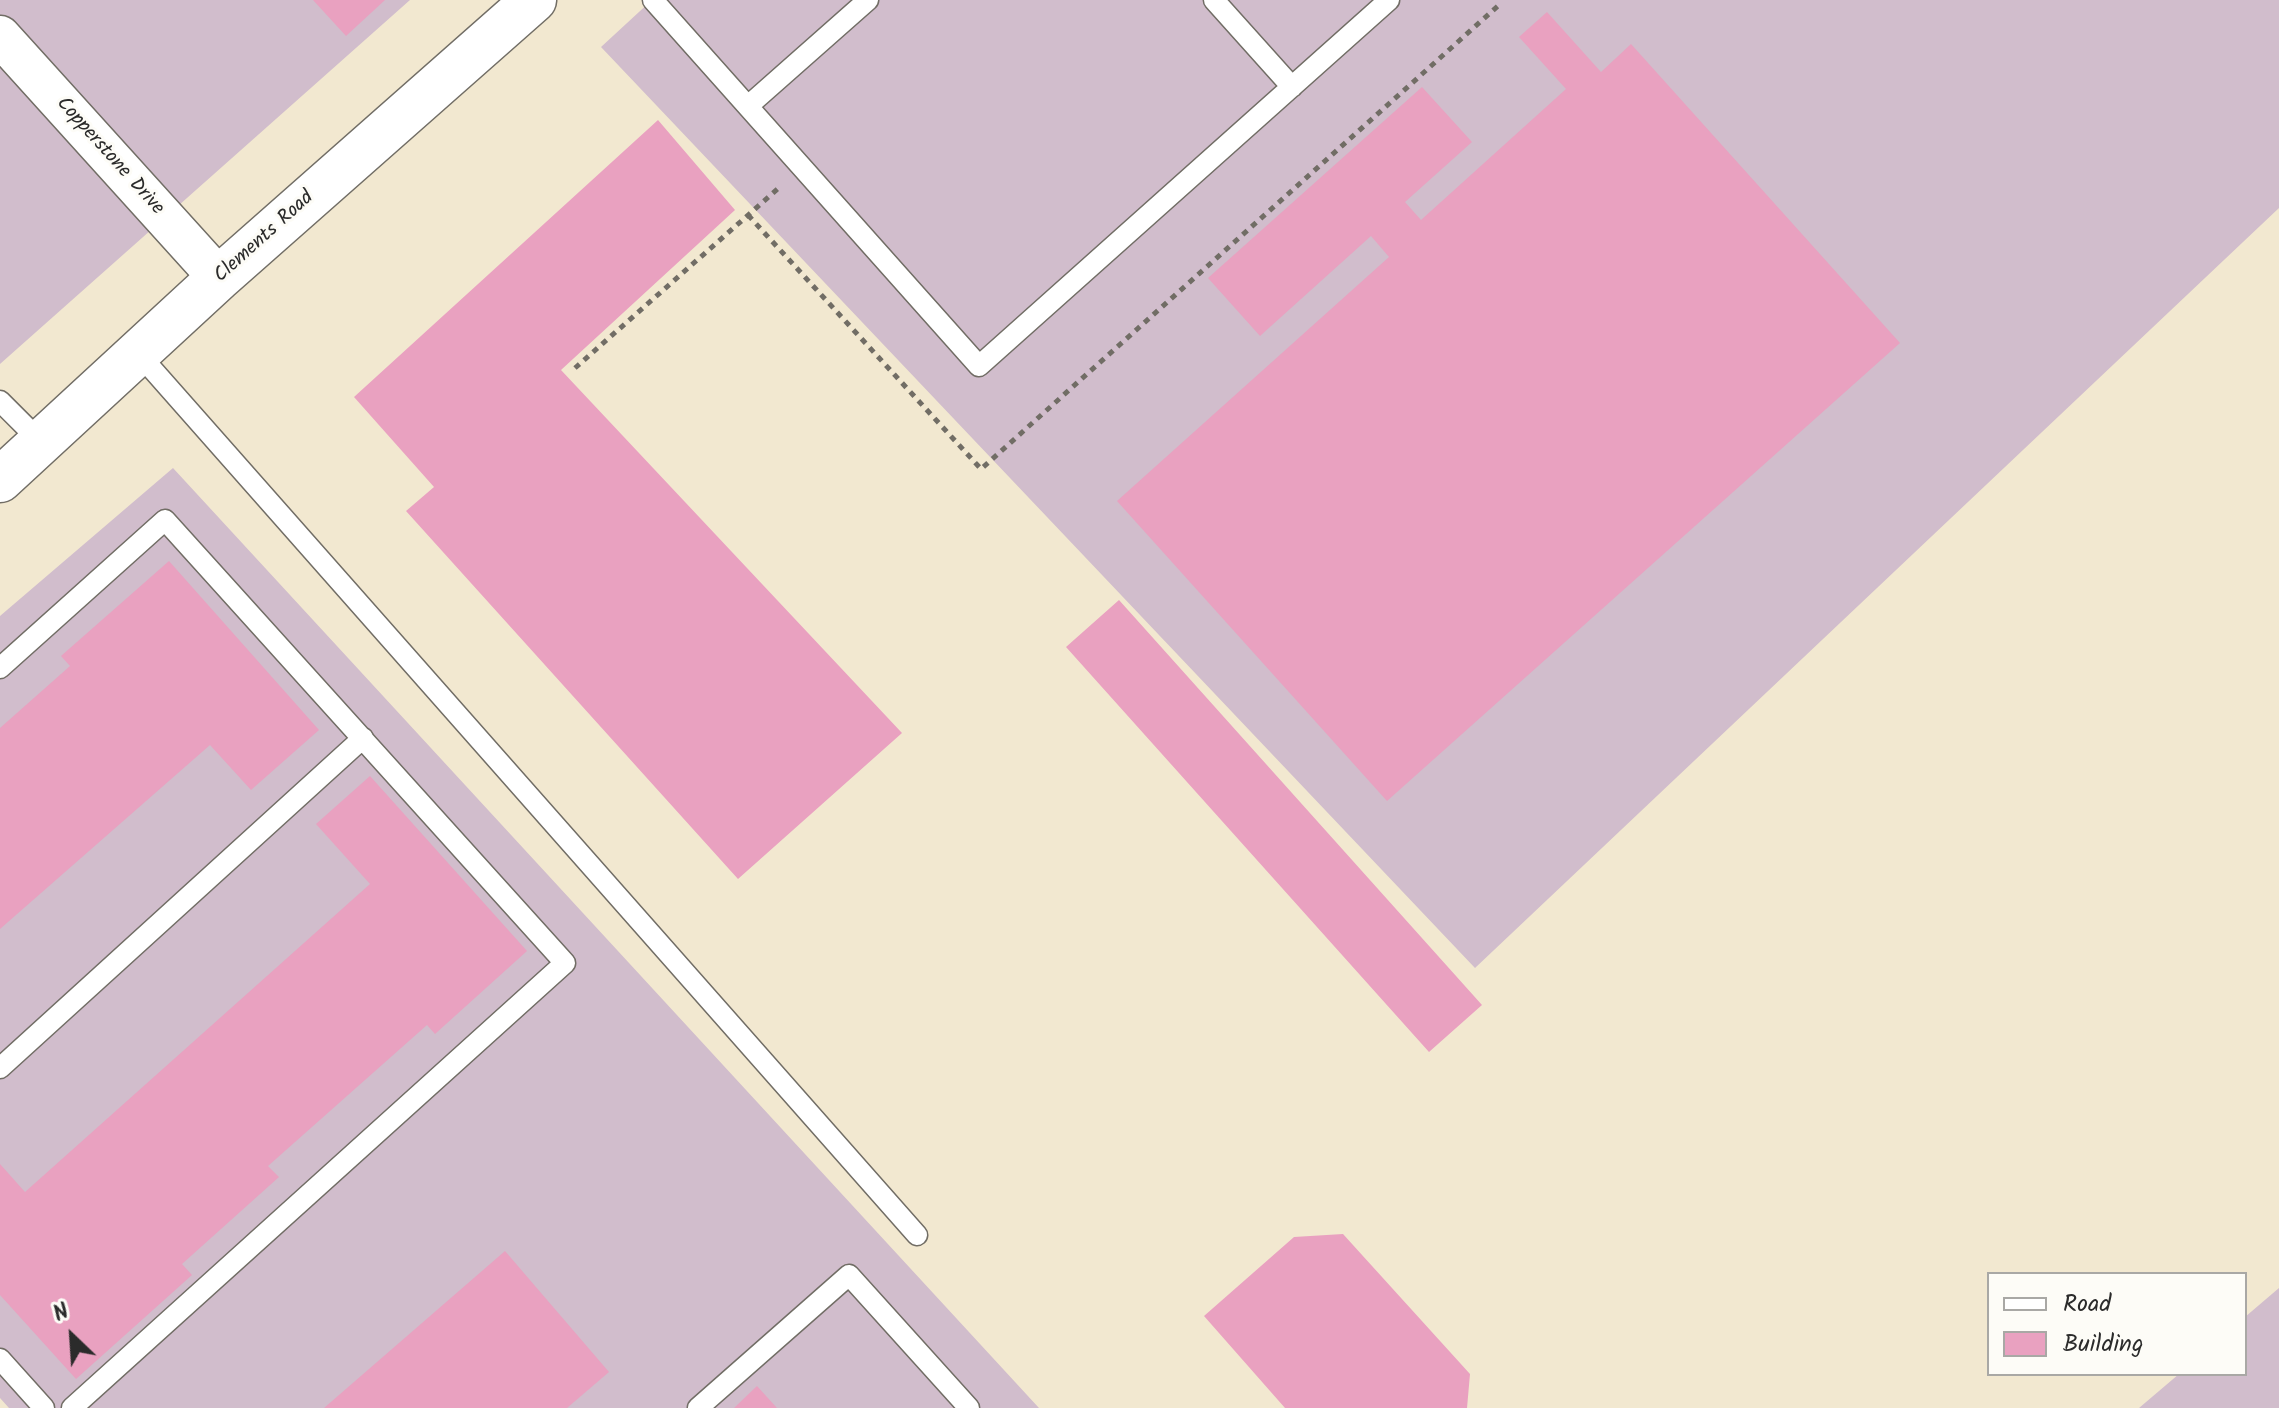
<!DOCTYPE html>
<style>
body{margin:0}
#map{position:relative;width:2279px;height:1408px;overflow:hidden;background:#f2e8d0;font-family:Kalam,sans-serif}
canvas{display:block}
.legend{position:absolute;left:1987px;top:1272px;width:260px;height:104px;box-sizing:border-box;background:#fdfcf7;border:2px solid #a9a8a5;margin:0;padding:10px 14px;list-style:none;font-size:24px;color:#2b2b2b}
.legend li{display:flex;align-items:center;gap:16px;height:40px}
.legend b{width:40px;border:2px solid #a9a8a5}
.north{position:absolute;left:32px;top:1296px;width:80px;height:80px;-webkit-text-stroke:6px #fdfcf7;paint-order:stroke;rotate:335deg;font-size:22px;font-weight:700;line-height:32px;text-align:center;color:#2b2b2b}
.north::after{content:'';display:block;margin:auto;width:28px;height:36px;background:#2b2b2b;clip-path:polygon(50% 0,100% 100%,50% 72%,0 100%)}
</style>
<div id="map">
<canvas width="2279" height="1408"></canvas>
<ul class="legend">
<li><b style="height:10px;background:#fff"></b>Road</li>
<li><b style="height:22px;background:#e9a1c0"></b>Building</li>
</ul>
<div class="north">N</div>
</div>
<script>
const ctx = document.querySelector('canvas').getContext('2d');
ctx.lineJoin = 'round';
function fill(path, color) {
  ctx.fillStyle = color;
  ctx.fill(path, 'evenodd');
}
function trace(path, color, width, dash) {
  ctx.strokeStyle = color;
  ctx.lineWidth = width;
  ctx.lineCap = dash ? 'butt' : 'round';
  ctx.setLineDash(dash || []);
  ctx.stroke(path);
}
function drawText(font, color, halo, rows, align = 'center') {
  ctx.font = font + ' Kalam,sans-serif';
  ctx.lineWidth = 6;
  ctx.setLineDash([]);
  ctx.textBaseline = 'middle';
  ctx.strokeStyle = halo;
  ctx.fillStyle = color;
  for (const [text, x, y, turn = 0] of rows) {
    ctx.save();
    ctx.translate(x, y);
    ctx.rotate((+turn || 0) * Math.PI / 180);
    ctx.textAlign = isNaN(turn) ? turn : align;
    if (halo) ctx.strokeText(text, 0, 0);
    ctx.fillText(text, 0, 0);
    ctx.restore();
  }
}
fill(new Path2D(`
 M0 0H410L0 364Z
 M652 0H2279V208L1475 968 601 47Z
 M173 468 1039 1408H9L0 1398V616Z
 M2279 1288V1408H2139L2179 1374H2245V1317Z`), '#d1bdcc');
fill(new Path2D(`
 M313 0H385L346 36Z
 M1547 12 1601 72 1631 44 1900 343 1387 801 1117 501 1389 257 1371 236 1260 336 1208 278 1422 87 1472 142 1405 202 1421 220 1566 89 1519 37Z
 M658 120 735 210 561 370 902 733 738 879 406 511 434 487 354 397Z
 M169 561 319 730 251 790 210 745 0 929V728L70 666 61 656Z
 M1119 600 1482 1005 1429 1052 1066 647Z
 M370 776 527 951 435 1034 427 1025 268 1166 279 1177 182 1264 192 1275 76 1379 0 1295V1164L25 1192 370 884 316 824Z
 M1343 1234 1470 1374 1467 1408H1285L1204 1316 1294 1237Z
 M505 1251 609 1372 567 1408H324Z
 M757 1386 777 1408H734Z`), '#e9a1c0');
const service = new Path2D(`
 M653 0 979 366 1389 0
 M1214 0 1292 87
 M748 106 868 0
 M138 353 917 1235
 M0 401 41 442
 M0 668 165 520 565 963 72 1408
 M0 1068 363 738
 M0 1359 44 1408
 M698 1408 849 1275 969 1408`);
const minor = new Path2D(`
 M0 36 219 278`);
const tertiary = new Path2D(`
 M0 480 219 278 534 0`);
trace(service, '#716d65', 23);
trace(minor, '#716d65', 43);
trace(tertiary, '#716d65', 47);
trace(new Path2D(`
 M748 215 981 469 1498 6
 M575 368 781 186`), '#716d65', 5, [6, 6]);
trace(service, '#fff', 20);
trace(minor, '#fff', 40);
trace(tertiary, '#fff', 44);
drawText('20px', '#2b2b2b', '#fdfcf7', [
 ["Copperstone Drive",109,157,48],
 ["Clements Road",265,238,-42]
]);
</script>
